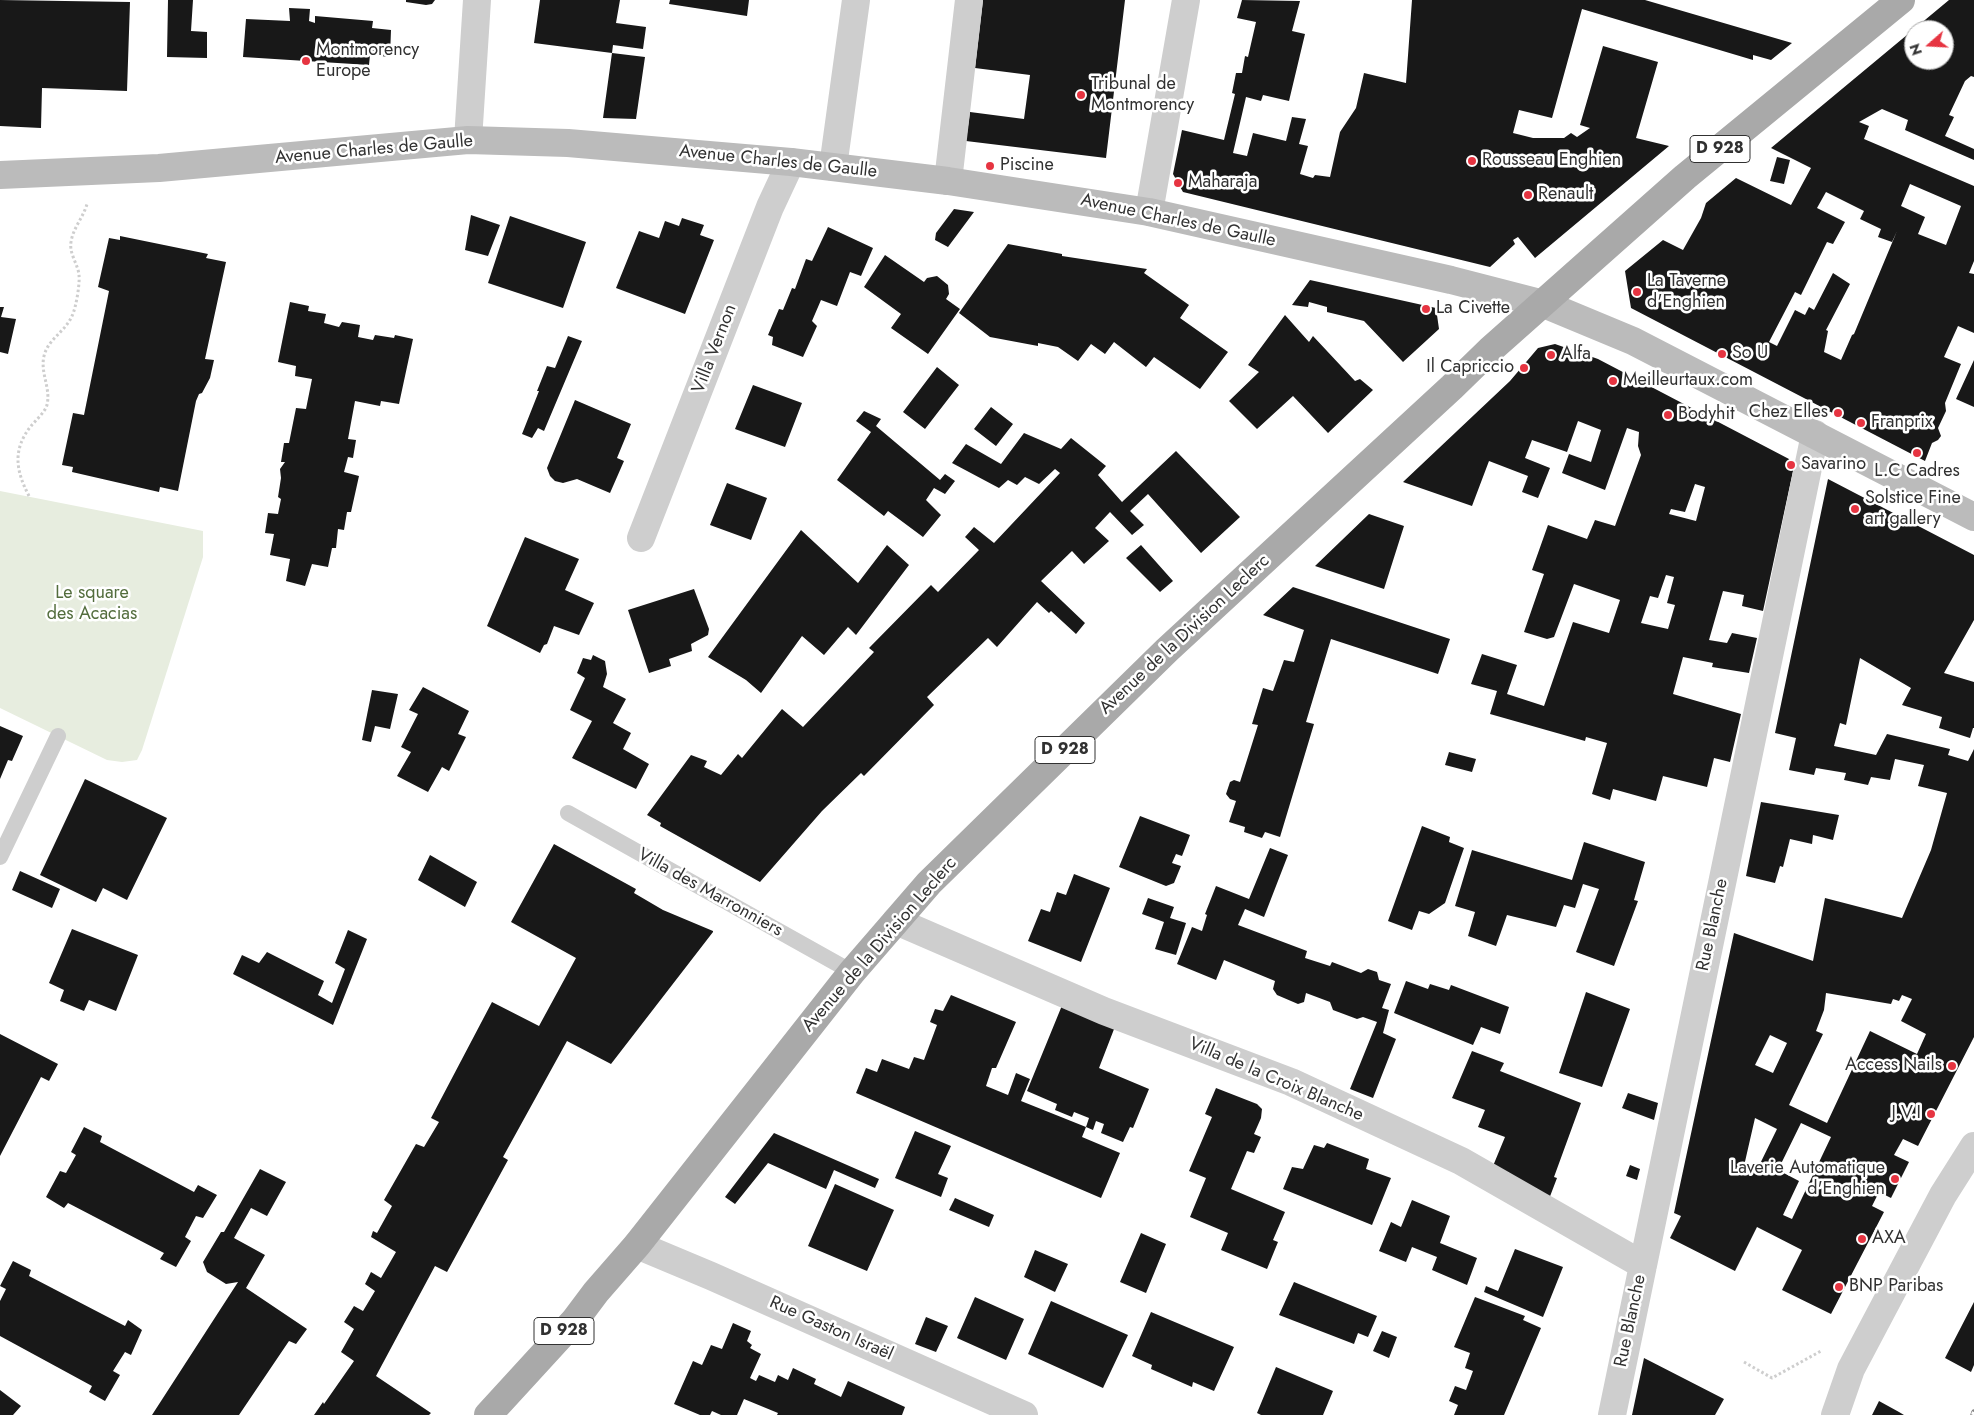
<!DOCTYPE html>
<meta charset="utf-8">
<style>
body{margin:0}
#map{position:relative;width:1974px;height:1415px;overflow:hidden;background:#fff;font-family:Jost,sans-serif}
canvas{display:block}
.north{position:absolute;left:1904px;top:20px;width:50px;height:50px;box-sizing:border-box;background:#fff;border:1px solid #adadad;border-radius:50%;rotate:251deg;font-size:14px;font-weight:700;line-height:20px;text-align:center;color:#313131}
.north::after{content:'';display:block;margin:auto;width:18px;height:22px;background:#e63441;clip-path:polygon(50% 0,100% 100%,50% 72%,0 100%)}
</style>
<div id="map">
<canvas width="1974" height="1415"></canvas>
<div class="north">N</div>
</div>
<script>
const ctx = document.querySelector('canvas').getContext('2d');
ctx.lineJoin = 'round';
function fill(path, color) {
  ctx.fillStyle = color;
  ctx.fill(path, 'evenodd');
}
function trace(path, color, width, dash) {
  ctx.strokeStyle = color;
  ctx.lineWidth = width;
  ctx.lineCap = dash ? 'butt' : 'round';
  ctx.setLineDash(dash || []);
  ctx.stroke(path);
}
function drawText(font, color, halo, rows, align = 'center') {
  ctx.font = font + ' Jost,sans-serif';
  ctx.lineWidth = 5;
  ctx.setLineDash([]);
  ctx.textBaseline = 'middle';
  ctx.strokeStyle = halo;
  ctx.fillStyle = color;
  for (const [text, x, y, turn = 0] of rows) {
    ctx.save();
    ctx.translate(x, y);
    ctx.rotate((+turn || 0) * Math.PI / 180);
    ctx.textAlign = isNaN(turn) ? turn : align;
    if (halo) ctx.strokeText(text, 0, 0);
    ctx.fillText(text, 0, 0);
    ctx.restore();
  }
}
fill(new Path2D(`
 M0 491 203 531V557L142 750 137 760 122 762 107 760 0 708Z`), '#e7eddf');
fill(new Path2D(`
 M0 0 130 2 127 91 42 88 41 128 0 126Z
 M168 0H193L191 31 207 32V58L167 57Z
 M406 0H435L432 4 426 5 406 2Z
 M540 0H620L616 23 646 27 643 49 613 45 612 53 534 43Z
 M670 0H749L747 16 669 4Z
 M983 0H1125L1106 158 966 141 970 112 1024 119 1030 75 975 68Z
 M1242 0 1300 1 1292 31 1305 34 1289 101 1263 95 1261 101 1246 97 1233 153 1247 156 1253 133 1286 141 1292 117 1306 119 1299 144 1308 146 1300 174 1313 178 1315 175 1330 177 1340 132 1356 108 1364 73 1406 83 1412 0H1645L1792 43 1771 60 1753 55V60L1582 9 1552 118 1519 110 1513 133 1533 138H1564L1571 133 1577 137 1590 128 1580 125 1603 46 1658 62 1636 138 1669 146 1535 258 1518 237 1513 240 1515 244 1490 267 1183 192 1173 174 1182 130 1224 140 1235 94 1232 93 1236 73H1242L1245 56 1248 57 1256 22 1237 18Z
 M1949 0H1974V77L1971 76 1965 81 1949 115 1954 117 1945 136 1974 149V160L1905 130 1908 120 1882 109 1859 122 1869 126 1864 139 1974 186V261L1969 273 1974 274V333L1958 326 1944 357 1961 364 1945 403 1946 411 1938 428 1941 436 1938 440 1932 443 1925 461 1631 308 1625 271 1663 240 1683 250 1701 218 1706 203 1736 178 1791 205 1811 168 1771 148ZM1914 30H1944V60H1914ZM1910 184 1961 206 1946 245 1918 234 1925 217 1901 206ZM1826 192 1864 211 1860 219 1881 229 1878 237 1892 242 1897 231 1854 334 1852 335 1841 360 1824 352 1828 331 1826 330 1850 284 1833 273 1814 310 1809 307 1805 315 1795 310 1777 346 1769 342 1795 292 1801 295 1827 242 1833 244 1845 222 1817 208Z
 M289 8 310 9 309 21 315 23V16L373 21 372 28 391 30 390 57 370 55 369 65 243 57 246 19 290 21Z
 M612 53 645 57 636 119 603 118Z
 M1777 157 1790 160 1784 184 1770 181Z
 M954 209 974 212 948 247 935 240 936 233Z
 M471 215 500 225 488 256 465 250Z
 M510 216 586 242 563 308 488 283Z
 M682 218 704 225 700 235 714 240 685 314 616 288 639 231 659 238 665 221 679 226Z
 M828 227 873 248 861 276 850 272 837 306 821 300 812 321 817 326 803 357 772 345 773 337 768 335 779 309 783 310 792 288 795 289 806 259 812 261Z
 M120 236 208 254 206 258 226 262 205 359 214 360 210 378 202 393 199 394 196 401 178 491 160 487 159 492 72 472 73 467 62 465 73 413 84 415 109 291 98 287 109 238 120 240Z
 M1008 244 1062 254V256L1147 269 1144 273 1189 305 1180 318 1228 352 1200 389 1154 357 1146 367 1114 342 1105 354 1091 344 1078 361 1058 347 1038 343V346L990 337 959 313Z
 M885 255 924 282 927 278 937 276 948 285 949 294 946 299 960 309 928 354 891 328 901 314 864 287Z
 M1310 280 1436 308 1439 329 1403 362 1364 321 1327 312V307L1309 302 1308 307 1292 305Z
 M290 302 309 306 308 311 326 314 324 323 339 327 342 322 360 325 358 337 373 340 375 335 394 338 395 335 413 339 399 404 381 401 380 406 355 401 348 439 356 440 353 458 348 457 344 472 359 476 351 512H347L344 530 338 529 336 548H332L328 567 312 564 305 586 286 581 290 559 270 555 274 534 265 533 268 513 278 514 281 499 278 497 281 478 280 469 285 462H281L284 443H289L296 408 306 409 312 379 295 376 296 366 278 362Z
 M0 307H4L1 317 16 319 8 354 0 352Z
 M1285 315 1309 342 1313 336 1355 381 1360 379 1373 390 1328 433 1293 396 1257 429 1229 401 1259 372 1248 365Z
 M568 336 582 341 544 431 538 428 532 438 522 434 539 391H537L547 366 555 368Z
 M1555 344 1598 359 1724 425 1789 459 1793 471 1763 611 1742 606 1744 595 1723 591 1709 640 1727 643 1732 633 1757 638 1749 673 1712 667 1713 663 1683 657 1673 694 1741 714 1730 762 1714 758 1707 787 1663 776 1656 801 1613 789 1610 800 1592 794 1607 743 1586 737 1585 741 1490 714 1497 691 1471 684 1482 654 1517 665 1507 694 1544 706 1573 622 1609 633 1620 600 1574 584 1554 637 1547 639 1524 632 1544 574 1532 570 1548 525 1587 539 1595 520 1615 526 1641 455 1638 446 1639 432 1627 428 1605 490 1562 473 1569 454 1591 462 1601 430 1578 421 1567 452 1532 440 1525 458 1550 468 1538 498 1522 492 1528 476 1489 461 1472 506 1403 482 1510 381 1538 348ZM1695 484 1705 487 1696 521 1669 514 1671 509 1685 512ZM1666 575 1674 577 1667 603 1675 605 1668 629 1641 623 1650 596 1658 598Z
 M1974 360V407L1956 399Z
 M937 367 959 385 925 429 903 412Z
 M753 385 802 403 785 447 735 429Z
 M575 400 631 424 617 458 624 461 610 493 577 479 563 483 555 481 550 476 547 468Z
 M991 407 1013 424 996 446 974 429Z
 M864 411 881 419 876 426 940 480 945 474 955 481 945 494 934 488 926 500 941 515 923 537 888 511 884 516 837 480 871 432 856 421Z
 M1024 433 1061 449 1071 438 1106 466 1098 475 1122 502 1176 451 1240 517 1201 553 1148 494 1130 511 1144 525 1132 535 1110 512 1095 528 1109 541 1084 564 1072 551 1041 581 1085 623 1076 634 1051 611 1049 613 1037 602 997 647 988 638 927 697 934 705 864 776 861 773 822 811 760 882 660 826 661 823 647 815 691 755 707 761 704 767 721 775 738 754 742 758 782 709 803 727 874 652 869 648 931 585 938 592 979 550 965 537 974 527 994 543 1060 473 1055 469 1039 484 1025 477 1017 485 1008 480 999 488 952 463 966 444 1001 464Z
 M1828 479 1974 555V620L1944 673 1974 682V728H1973L1970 738 1939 728 1942 717 1902 705 1911 688 1860 658 1846 725 1840 723 1834 746 1876 755 1887 734 1950 749 1948 755 1968 761 1974 749V1037L1918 1146 1903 1139 1894 1155 1909 1162 1891 1198 1879 1192 1872 1206 1884 1212 1831 1314 1782 1290 1802 1250 1757 1227 1735 1271 1670 1238 1681 1216 1674 1213 1734 933 1813 961 1825 898 1902 918 1931 850 1947 793 1918 786 1924 765 1895 759 1890 780 1871 777 1868 785 1844 780 1846 773 1816 768 1814 775 1789 770 1796 738 1775 733ZM1826 993 1891 1004 1893 999 1899 1001 1902 995 1912 999 1901 1021 1926 1034 1917 1054 1870 1031 1827 1123 1789 1105 1823 1034 1816 1031 1824 1010ZM1770 1035 1787 1043 1773 1073 1755 1065ZM1755 1118 1777 1129 1756 1172 1744 1166ZM1801 1123 1831 1137 1792 1219 1783 1215 1799 1181 1778 1170Z
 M727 483 767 498 751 540 710 525Z
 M1369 514 1404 526 1384 589 1315 566Z
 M801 530 858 583 887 545 909 565 856 635 848 627 824 655 802 636 761 693 746 680 708 657Z
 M525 537 579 559 565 590 594 603 579 635 554 626 547 644 544 645 540 653 487 626Z
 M1141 545 1173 581 1160 592 1126 558Z
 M1293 587 1450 639 1438 674 1331 639 1306 722 1314 724 1280 837 1265 832 1262 838 1244 832 1245 827 1229 822 1236 801 1230 799 1226 794 1230 782 1234 780 1240 782 1258 725 1252 724 1263 688 1273 691 1284 660 1294 662 1304 630 1263 615Z
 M694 589 709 629 708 635 691 644 692 651 669 659 671 666 649 673 628 610Z
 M593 655 605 661 607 674 603 687 626 699 613 723 631 733 623 749 649 764 636 789 572 758 592 721 570 710 585 678 577 673 583 658 591 660Z
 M423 687 469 711 458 734 466 737 449 771 442 767 428 792 397 776 411 752 401 747 418 714 409 710Z
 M372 690 398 694 390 729 375 726 371 742 362 740Z
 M0 726 23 736 12 761 8 760 0 779Z
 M1449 752 1476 759 1472 772 1445 765Z
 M85 779 167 818 127 900 103 888 96 902 40 875Z
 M1761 802 1839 815 1833 840 1813 835 1812 844 1790 839 1783 867 1780 866 1775 883 1746 876Z
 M1140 816 1190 835 1182 856 1176 854 1172 863 1181 866 1174 883 1166 886 1119 867Z
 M1422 826 1450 837 1449 842 1464 848 1445 903 1429 914 1419 911 1412 930 1388 921Z
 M1584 842 1645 862 1634 900 1638 901 1614 966 1576 952 1599 889 1583 884 1575 908 1564 905 1556 927 1507 915 1496 946 1468 936 1475 912 1455 906 1472 850 1572 880Z
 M554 844 636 889 634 893 663 910 713 931V932L611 1064 567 1041 503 1157 508 1160 447 1272 435 1266 376 1376 431 1413 429 1415H314L323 1402 324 1404 354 1361 341 1352 354 1329 344 1322 354 1306 363 1311 375 1291 365 1284 371 1272 381 1278 396 1252 371 1237 373 1231 377 1233 392 1206 384 1200 416 1144 424 1147 439 1122 431 1118 492 1002 539 1026 576 958 511 922Z
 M1270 848 1288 855 1264 917 1245 909 1238 925 1307 951 1305 958 1330 966 1332 962 1361 973 1368 969 1377 972 1379 980 1391 984 1382 1008 1389 1010 1383 1033 1396 1039 1373 1098 1350 1089 1377 1022 1363 1017 1357 1019 1333 1010 1330 1002 1306 993 1304 1002 1298 1004 1277 995 1273 989 1275 981 1224 960 1216 980 1177 964 1192 927 1202 931 1207 915 1205 914 1216 886 1249 899Z
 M430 855 477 882 465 907 418 880Z
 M20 871 60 889 52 908 12 890Z
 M1074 874 1110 888 1081 962 1028 941 1041 909 1050 912 1057 892 1066 895Z
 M1148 898 1174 907 1170 918 1186 923 1176 955 1155 949 1164 922 1142 914Z
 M72 929 138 955 116 1011 89 1000 84 1011 60 1001 64 990 49 983Z
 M348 930 367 939 333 1025 233 974 242 955 259 963 267 952 324 981 318 995 332 1003 345 969 335 963Z
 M1406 981 1428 989 1430 984 1449 990 1451 985 1509 1007 1500 1034 1481 1027 1473 1045 1394 1013Z
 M1586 992 1630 1009 1602 1087 1559 1073Z
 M951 995 1016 1022 996 1068H992L986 1086 1008 1095 1016 1073 1030 1079 1021 1101 1086 1127 1082 1137 1120 1153 1101 1198 856 1093 866 1068 877 1072 882 1059 909 1069 914 1057 924 1060 937 1025 930 1022 935 1009 943 1011Z
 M1063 1003 1116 1024 1099 1068 1149 1089 1133 1128 1130 1127 1123 1142 1101 1133 1104 1124 1096 1121 1093 1130 1086 1127 1089 1118 1074 1112 1072 1117 1055 1110 1057 1104 1027 1091Z
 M0 1034 58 1064 49 1081 41 1077 0 1156Z
 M1472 1051 1504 1063 1500 1071 1581 1103 1554 1177 1557 1178 1549 1199 1493 1166 1505 1137 1478 1127 1485 1110 1452 1098Z
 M1216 1088 1257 1104 1262 1109 1261 1118 1254 1134 1261 1137 1254 1153 1247 1151 1231 1189 1285 1212 1273 1240 1278 1242 1267 1269 1221 1250 1228 1233 1190 1217 1206 1178 1189 1171 1212 1117 1205 1114Z
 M1628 1093 1658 1103 1654 1120 1622 1108Z
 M84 1127 102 1136 100 1142 194 1192 198 1185 217 1195 203 1218 196 1216 185 1237 191 1241 176 1267 160 1259 164 1253 68 1203 64 1208 46 1197 60 1171 66 1173 76 1155 71 1152Z
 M915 1131 951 1146 938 1174 948 1178 941 1197 895 1178Z
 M774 1133 879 1179 875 1188 834 1170 826 1189 768 1163 735 1204 725 1197Z
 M1327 1143 1369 1159 1366 1169 1391 1178 1372 1225 1283 1189 1292 1167 1303 1169 1314 1145 1324 1148Z
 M1630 1165 1640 1169 1637 1180 1626 1176Z
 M260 1169 286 1182 267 1216 251 1208 234 1238 265 1255 246 1288 307 1329 296 1344 289 1341 239 1415H152L238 1282 226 1284 207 1272 203 1262 221 1232H224Z
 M835 1184 894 1210 867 1271 808 1246Z
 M955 1198 994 1215 989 1227 949 1210Z
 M1412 1200 1450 1216 1440 1243 1477 1258 1467 1285 1432 1270 1437 1257 1412 1247 1406 1262 1379 1251 1391 1222 1401 1227Z
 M1141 1233 1166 1244 1146 1293 1120 1282Z
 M1515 1249 1563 1267 1543 1317 1484 1292 1486 1286 1498 1291Z
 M1035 1250 1068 1264 1055 1292 1024 1277Z
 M13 1261 31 1270 29 1276 125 1326 128 1320 142 1330 131 1355 125 1352 113 1371 120 1375 105 1401 89 1392 92 1386 0 1336V1301L6 1289 0 1286Z
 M1294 1282 1377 1316 1368 1337 1358 1333 1354 1344 1279 1315Z
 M975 1297 1024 1319 1006 1360 957 1338Z
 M1475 1297 1525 1316 1523 1320 1541 1328 1504 1415H1454L1458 1405 1449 1401 1455 1386 1466 1390 1473 1371 1465 1368 1470 1353 1454 1347Z
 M1051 1301 1128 1335 1103 1388 1028 1354Z
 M1974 1302V1365L1971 1372 1945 1358Z
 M1151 1312 1234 1347 1214 1391 1193 1382 1192 1387 1151 1369 1152 1365 1132 1356Z
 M926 1317 948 1326 936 1352 915 1344Z
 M733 1323 751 1331 747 1341 752 1345 750 1348 761 1354 750 1378 756 1381 759 1375 775 1382 778 1375 788 1380 793 1368 816 1379 814 1384 841 1397 848 1381 905 1407 902 1415H777L778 1413 744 1399 737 1415H721L712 1411 710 1415H700L674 1404 693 1361 702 1365 711 1345 722 1349Z
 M1382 1331 1397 1337 1389 1358 1373 1351Z
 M1644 1358 1724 1399 1715 1415H1632Z
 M1276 1367 1333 1391 1323 1415H1261L1257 1413Z
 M0 1390 21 1406 13 1415H0Z
 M1879 1401 1899 1412 1904 1415H1872Z`), '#181818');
trace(new Path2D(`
 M29 496C16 471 12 450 31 426 36 420 45 412 47 405 51 388 40 373 44 356 48 339 65 332 72 316 76 308 80 284 79 275 78 264 69 254 71 242 73 228 83 218 87 204
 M1744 1362 1772 1378 1821 1351`), '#cecece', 3, [2.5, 2.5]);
trace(new Path2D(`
 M568 813 852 972
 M0 857 58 736`), '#cecece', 16);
trace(new Path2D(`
 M468 140 477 0
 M833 167 856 0
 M948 181 969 0
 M1149 212 1186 0
 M641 538 770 207 791 162
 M896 921 1104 1011 1291 1082 1461 1161 1643 1265
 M637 1245 711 1276 1024 1415
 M1612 1415 1815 434
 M1835 1415 1851 1369 1943 1195 1974 1146`), '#cecece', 28);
trace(new Path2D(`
 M0 175 159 168 468 140 568 143 791 162 948 181 1149 212 1451 280 1544 304 1633 341 1974 517`), '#bbb', 28);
trace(new Path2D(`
 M488 1415 575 1320 596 1292 637 1245 852 972 929 883 1167 650 1452 387 1490 350 1685 177 1901 0`), '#a9a9a9', 28);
const rail = new Path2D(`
 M1973 1415 1974 1412`);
trace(rail, '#868686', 5.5);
trace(rail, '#fff', 4, [11]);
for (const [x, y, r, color] of [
 [306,61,5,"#e63441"],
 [1081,95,5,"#e63441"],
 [1472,161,5,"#e63441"],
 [990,166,5,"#e63441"],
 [1178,183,5,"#e63441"],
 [1528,195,5,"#e63441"],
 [1637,292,5,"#e63441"],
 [1426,309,5,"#e63441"],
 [1722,354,5,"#e63441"],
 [1551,355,5,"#e63441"],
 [1524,368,5,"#e63441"],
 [1613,381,5,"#e63441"],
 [1838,413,5,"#e63441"],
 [1668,415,5,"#e63441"],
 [1861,423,5,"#e63441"],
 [1917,453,5,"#e63441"],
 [1791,465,5,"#e63441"],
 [1855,509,5,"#e63441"],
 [1952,1066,5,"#e63441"],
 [1931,1114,5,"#e63441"],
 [1895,1179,5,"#e63441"],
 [1862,1239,5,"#e63441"],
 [1839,1287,5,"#e63441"]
]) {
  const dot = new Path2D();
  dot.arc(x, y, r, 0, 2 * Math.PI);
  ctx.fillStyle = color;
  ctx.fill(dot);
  trace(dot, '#fff', 2);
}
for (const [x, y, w] of [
 [1720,149,60],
 [1065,750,60],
 [564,1331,60]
]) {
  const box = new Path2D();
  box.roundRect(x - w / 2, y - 13.5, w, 27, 4);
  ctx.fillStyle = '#fff';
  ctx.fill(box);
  trace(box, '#313131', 1);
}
drawText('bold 16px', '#313131', null, [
 ["D 928",1720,149],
 ["D 928",1065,750],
 ["D 928",564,1331]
]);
drawText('18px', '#313131', '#fff', [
 ["Montmorency",316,51],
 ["Europe",316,72],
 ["Tribunal de",1091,85],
 ["Montmorency",1091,106],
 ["Rousseau Enghien",1482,161],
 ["Piscine",1000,166],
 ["Maharaja",1188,183],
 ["Renault",1538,195],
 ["La Taverne",1647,282],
 ["d'Enghien",1647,303],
 ["La Civette",1436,309],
 ["So U",1732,354],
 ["Alfa",1561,355],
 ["Il Capriccio",1514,368,"right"],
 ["Meilleurtaux.com",1623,381],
 ["Chez Elles",1828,413,"right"],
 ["Bodyhit",1678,415],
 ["Franprix",1871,423],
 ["Savarino",1801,465],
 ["L.C Cadres",1917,472,"center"],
 ["Solstice Fine",1865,499],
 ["art gallery",1865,520],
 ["Access Nails",1942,1066,"right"],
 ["J.V.I",1921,1114,"right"],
 ["Laverie Automatique",1885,1169,"right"],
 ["d'Enghien",1885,1190,"right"],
 ["AXA",1872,1239],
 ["BNP Paribas",1849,1287]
], 'left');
drawText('18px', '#313131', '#fff', [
 ["Avenue Charles de Gaulle",374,150,-5],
 ["Avenue Charles de Gaulle",778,162,6],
 ["Avenue Charles de Gaulle",1178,221,12],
 ["Villa Vernon",715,349,-69],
 ["Avenue de la Division Leclerc",1185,635,-43],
 ["Villa des Marronniers",710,893,29],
 ["Rue Blanche",1713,925,-78],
 ["Avenue de la Division Leclerc",880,945,-49],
 ["Villa de la Croix Blanche",1276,1080,23],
 ["Rue Blanche",1631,1321,-78],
 ["Rue Gaston Israël",831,1329,24]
]);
drawText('18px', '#536d3d', '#fff', [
 ["Le square",92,594],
 ["des Acacias",92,615]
]);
</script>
